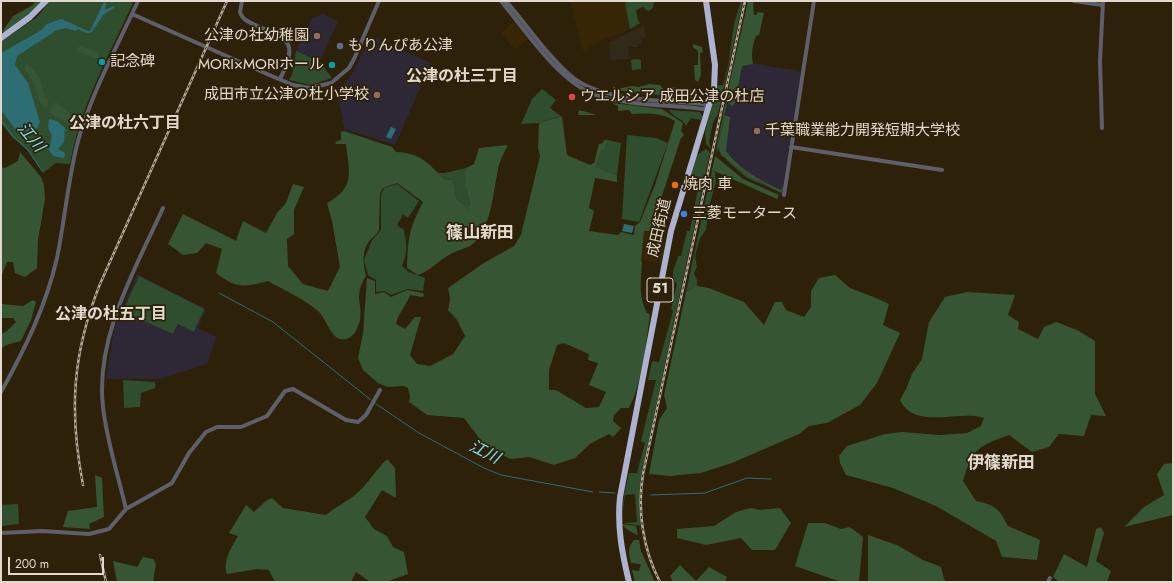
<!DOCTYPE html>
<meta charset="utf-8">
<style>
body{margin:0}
#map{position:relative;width:1174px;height:583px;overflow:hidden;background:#2e2109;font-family:Jost,sans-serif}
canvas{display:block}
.frame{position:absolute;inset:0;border:2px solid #e2d9cc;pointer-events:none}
.scale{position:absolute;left:8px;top:557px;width:96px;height:18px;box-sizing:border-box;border:2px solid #e2d9cc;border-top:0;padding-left:5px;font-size:12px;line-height:14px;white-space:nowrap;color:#e2d9cc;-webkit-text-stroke:3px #2e2109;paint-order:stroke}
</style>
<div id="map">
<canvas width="1174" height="583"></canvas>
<div class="frame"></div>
<div class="scale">200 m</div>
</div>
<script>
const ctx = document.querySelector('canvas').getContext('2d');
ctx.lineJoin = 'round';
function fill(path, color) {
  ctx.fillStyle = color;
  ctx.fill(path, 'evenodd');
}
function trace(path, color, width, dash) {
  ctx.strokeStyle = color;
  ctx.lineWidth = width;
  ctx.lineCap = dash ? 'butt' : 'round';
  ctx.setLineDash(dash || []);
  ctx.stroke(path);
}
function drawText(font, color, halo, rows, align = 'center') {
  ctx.font = font + ' Jost,"Noto Sans JP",sans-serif';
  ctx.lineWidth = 3.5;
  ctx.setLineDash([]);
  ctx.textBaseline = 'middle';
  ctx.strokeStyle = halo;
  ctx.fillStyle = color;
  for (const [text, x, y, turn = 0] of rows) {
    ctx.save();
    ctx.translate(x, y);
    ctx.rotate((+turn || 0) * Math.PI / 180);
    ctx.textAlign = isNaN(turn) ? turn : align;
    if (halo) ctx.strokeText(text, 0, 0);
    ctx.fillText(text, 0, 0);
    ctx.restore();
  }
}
fill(new Path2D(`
 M570 1H627L625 3 630 29 601 41 583 51Z
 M513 22 528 39 515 50 501 33Z
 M644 231 665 233 662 264 641 260Z`), '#372606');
fill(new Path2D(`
 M644 26 646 37 641 38V44H638V47H628L629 59 610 60 609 42Z`), '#312a19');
fill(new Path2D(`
 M323 14 338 21 320 61 296 51 312 18Z
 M371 36 431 63 395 145 344 129 337 87 344 84 352 74Z
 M737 61 801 71 782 192 781 193 746 177 721 155 718 147Z
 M137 274 206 309 198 328 216 337 207 364 160 379H106L114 329Z`), '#2e2736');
fill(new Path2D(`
 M50 1H129L133 3C109 55 80 107 70 164L56 163 43 173 27 150 12 137 1 123V42L37 17Z
 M627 1H655L652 9 648 11 643 7 636 10 638 20 640 23 630 29 625 3Z
 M741 1H743L718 114 713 123 709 141 711 149 706 144 705 132 718 85H723L728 66 734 24Z
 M296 51 320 62 332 78 311 85 289 80 292 75Z
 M636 59 641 60V69L632 70 631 60Z
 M542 89 556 100 550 108 561 116 539 123 521 124 532 99Z
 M728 90C728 110 721 129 718 149L719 153 716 149Z
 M669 110 700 112 702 116 701 120 691 118 686 126C683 118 672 117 669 110Z
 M627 135 656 138 668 143 639 222 622 219Z
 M608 140 621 143 617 175 596 167 602 149H605Z
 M706 149 710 152 642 472 640 490 641 526 623 523 637 522 635 494 625 495 622 518 624 495 629 473H637L645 443 641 441 656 380H648L652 361 659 362 673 311 671 309 677 284C668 274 676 267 678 256H681L687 231H690L698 188 697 181 690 179 697 155Z
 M725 159 730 161 763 185 746 177Z
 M466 168V188L470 204 467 211 463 203 457 200 453 180 444 179 438 173H445Z
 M712 170 715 172 716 182 710 203 706 230 700 238 695 256 697 267 694 273 697 280V286L686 292Z
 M397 184 419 201 408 218 403 214 397 225 404 230C404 235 406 238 406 243 407 250 405 260 402 266L409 272 425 278 423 291 408 289 391 295 384 291 376 292V280L368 275 364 260 372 240 381 230V194L384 188Z
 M139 276 204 309 194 332 178 324 173 334 123 311Z
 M123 380 155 382V388L141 393 140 407 124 408Z
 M18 504 19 524 1 526V505Z`), '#2f4e2d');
fill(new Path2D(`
 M35 1H43L33 13 6 31 2 32 13 16 33 5Z
 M748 1H753L754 15H756L758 12 764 13 759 35 756 36C752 46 751 55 753 64L742 66 735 103 732 106 728 103V90Z
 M693 44 702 47 703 52 700 53 701 75 698 82 695 80 694 65H698V51L693 47Z
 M79 46 97 52 99 57 95 58 79 52 77 50Z
 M26 64C38 70 42 82 44 93 45 98 49 99 48 105L46 108 40 102 34 83 24 68Z
 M649 84 660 85 663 89H668L669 87 690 89 692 91 697 90V99L613 90V86L617 89 632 86 639 87Z
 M56 102 70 114 71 120 69 122H66L49 112 53 105Z
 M612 103 662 109 683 123 681 131 684 135 681 138 657 211 656 231H644L641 261 642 262C641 279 638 297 647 313L650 314C647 339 641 387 629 408H621L614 415 613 421 621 428 613 437 609 434 590 444 575 458 554 465 529 457 510 459 485 446 464 418 427 415 409 402 410 396 408 388 404 386 387 387 378 383 363 370 358 358 363 334 367 278 375 281V294L384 292 391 297 407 290 423 293 424 295 423 297 410 295C406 306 398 314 396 324L405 329 415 317H421L410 355 417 364 430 366 453 354 465 336 457 320 448 310 450 299 448 288 484 263 514 246 521 235 540 156 538 148 539 123 562 116 567 155 590 165 594 163 599 144 603 143 604 140H608L605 149H602L596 167 617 175V182L595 178 589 208 594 211 589 231 618 235 621 232 634 235 635 226 640 222 655 185 675 121C663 113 646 113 632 114L629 110 618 111V106ZM564 343 589 354 588 360 598 363 589 385 606 392 599 407 586 408 556 390H549V370L557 345Z
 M579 110 597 115H606H578Z
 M725 115 730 117 726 151C739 169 761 181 781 190L784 183 782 192 781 193 752 178 721 155 718 147Z
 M344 131 392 147 396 152C421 153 428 163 444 179L453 180 457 200 463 203 467 210 470 204 466 188V168L474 164 479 148 508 145C505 151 501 158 499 165 493 189 493 224 474 243 467 249 457 250 449 255 438 261 430 271 418 275L407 268C408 238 409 229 423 202L397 183 383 188 380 193 379 230C377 234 374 236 371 239 361 250 363 263 366 276 353 296 363 303 360 320 358 329 352 342 340 339 330 336 326 318 318 311 304 299 284 290 268 281 244 287 237 289 216 273L222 249 206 243 197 253 183 255 168 244 183 214 236 241 243 221 266 233 277 213 286 203 293 184 304 187 294 210V234L287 239 288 266 303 284 328 291 340 267 332 221 327 203C356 187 349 172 346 144H336L335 142 341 140V132Z
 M20 152 41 177 44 185 45 199 38 240 37 268 25 277 15 273 13 262H7L1 277V167L5 168 18 161Z
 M715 156 743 179 779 195 777 199 712 170Z
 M835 275 850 288 876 298 889 304 883 325 900 333 877 383 860 405 827 423 809 426 799 434 732 463 701 473 670 476 649 474 659 420 667 408 664 395 686 292 697 286 709 288 744 302 764 325 775 302H782L786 310 804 317 811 307V291L819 278Z
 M967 292 1015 295 1008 315 1019 322 1018 329 1038 339 1044 327 1056 322 1077 330 1095 341V394L1106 416 1091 415 1084 436 1059 434 1049 447 1032 452 1009 435C977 447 973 448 963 481L976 501C995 505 999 508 1008 526L1040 540 1037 560 1002 557 996 541 936 506 893 488 846 475 840 463 839 456 847 446 885 434 902 432 941 435 967 433 981 426 984 418C961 409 915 431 900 400L907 387 912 374 922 359 929 322 945 297Z
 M33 300 36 302 31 320 21 341 6 345 1 349V334L7 331 16 322 13 318H1V304L23 306Z
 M387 459 395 468 396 498 382 490 365 517 374 529 387 536 393 547 404 552 408 574 386 582H370L356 572 351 582H275L269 570 257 569 227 574C222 562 232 546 238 536L229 533 246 505 254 512 267 500 272 498 283 508 326 515C335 507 346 502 355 495 366 486 376 470 387 459Z
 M1173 463V515L1124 527 1144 507 1164 495 1157 474 1164 464Z
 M95 475 102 478 104 517 89 524 90 529 63 527 68 511 97 507Z
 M751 508 760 510 780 508 791 523 775 550H752L741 538 706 545 677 538V529L714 526 736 512Z
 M808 523H825L841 529 850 527 863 537 859 582H841L795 566Z
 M622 524 636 526 638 535C634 534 624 528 622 524Z
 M1101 527 1104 533 1096 561 1111 571 1107 582H1059L1053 577 1064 554 1087 567 1096 529Z
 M868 535 897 545 923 560 941 567 945 582H868Z
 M634 540H639L641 551 655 582H635L632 570 639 571 641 564 631 563C629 553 627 548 634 540Z
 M143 557 153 559 156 564 153 582H117L113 561 137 567Z
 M680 565 696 581 709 567 727 577 725 582H673L670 576Z`), '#355533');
fill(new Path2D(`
 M104 2 106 3 105 10 114 6V8L103 15 92 32 87 33 77 29 76 31 66 28 57 30 17 56 15 65 28 83 40 122 38 127 27 138 21 133 19 134 1 110V53L40 31 47 24 61 19 88 31H90Z
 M49 119 57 121 65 128 64 142 58 149 65 153 64 158 53 156 49 150 52 136 48 127Z
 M391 127 396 129 391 139 386 137Z
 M624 224 634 226 632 233 622 231Z`), '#2d6e75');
trace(new Path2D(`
 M1 120 13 136 28 150 42 171
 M219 293 273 322 371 400
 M376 404 419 433 484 468 501 475 593 492
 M599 492 615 493
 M651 495 705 493 747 478 771 479`), '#2d6e75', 1);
trace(new Path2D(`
 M242 1 240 12C242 19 247 21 253 24 287 40 300 39 280 79
 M501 1C526 31 557 79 593 94 621 105 671 105 703 109L709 108
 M506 1C526 24 552 62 575 79 607 102 665 100 704 104L709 107
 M1074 1 1103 5
 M132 14 267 74 293 85 310 88 331 83 349 68 354 59 379 1
 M1102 128 1100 61 1103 1
 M791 147 942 170
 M784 195 814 1
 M1 392C25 349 46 306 57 258 65 219 68 179 78 141 92 92 117 47 138 1
 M126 509C118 475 107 442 103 407 95 337 135 270 163 208
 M1 533 42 531 89 534 109 529 126 509 172 483 189 453 206 432 217 427H241L267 416 285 391 293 389 346 420 358 422 366 415 380 390
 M1048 582 1050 578`), '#5d5f6b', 4);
trace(new Path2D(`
 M1 38 30 17 46 1
 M629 582C622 553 617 527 620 497L671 231 714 89 715 65 706 1`), '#adb2d0', 6);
const rail = new Path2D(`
 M83 485C69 412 72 354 100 284L227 1
 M100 555 106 582
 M660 582C643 550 637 510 643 474L745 1`);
trace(rail, '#b5ab9c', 2.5);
trace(rail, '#2e2109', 1, [3]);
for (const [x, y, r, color] of [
 [317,36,4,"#8d6e63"],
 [340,46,4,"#5c6f8a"],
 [102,62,4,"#0f9aa8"],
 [332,65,4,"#0f9aa8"],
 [377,95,4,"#8d6e63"],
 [572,97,4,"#e0444e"],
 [757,131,4,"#8d6e63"],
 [675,185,4,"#e8710a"],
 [684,214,4,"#3f7fe0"]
]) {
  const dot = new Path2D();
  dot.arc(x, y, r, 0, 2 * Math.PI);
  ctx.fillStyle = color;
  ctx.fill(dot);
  trace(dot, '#2e2109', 1.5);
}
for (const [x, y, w] of [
 [660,290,26]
]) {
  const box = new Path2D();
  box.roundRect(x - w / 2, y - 12, w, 24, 3);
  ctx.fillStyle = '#2e2109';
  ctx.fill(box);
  trace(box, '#e2d9cc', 1);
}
drawText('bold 14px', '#e2d9cc', null, [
 ["51",660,290]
]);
drawText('15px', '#e2d9cc', '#2e2109', [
 ["公津の社幼稚園",309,36,"right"],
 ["もりんぴあ公津",348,46],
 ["記念碑",110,62],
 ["MORI×MORIホール",324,65,"right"],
 ["成田市立公津の杜小学校",369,95,"right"],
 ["ウエルシア 成田公津の杜店",580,97],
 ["千葉職業能力開発短期大学校",765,131],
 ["焼肉 車",683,185],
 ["三菱モータース",692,214]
], 'left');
drawText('15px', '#e2d9cc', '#2e2109', [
 ["成田街道",660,228,-77]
]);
drawText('bold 16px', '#e2d9cc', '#2e2109', [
 ["公津の杜三丁目",462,77],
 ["公津の杜六丁目",125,124],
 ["公津の杜五丁目",111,315]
]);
drawText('italic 16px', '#7ae0ec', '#2e2109', [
 ["江川",30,138,50],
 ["江川",484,453,27]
]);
drawText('bold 17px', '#e2d9cc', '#2e2109', [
 ["篠山新田",480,234],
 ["伊篠新田",1001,464]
]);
</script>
